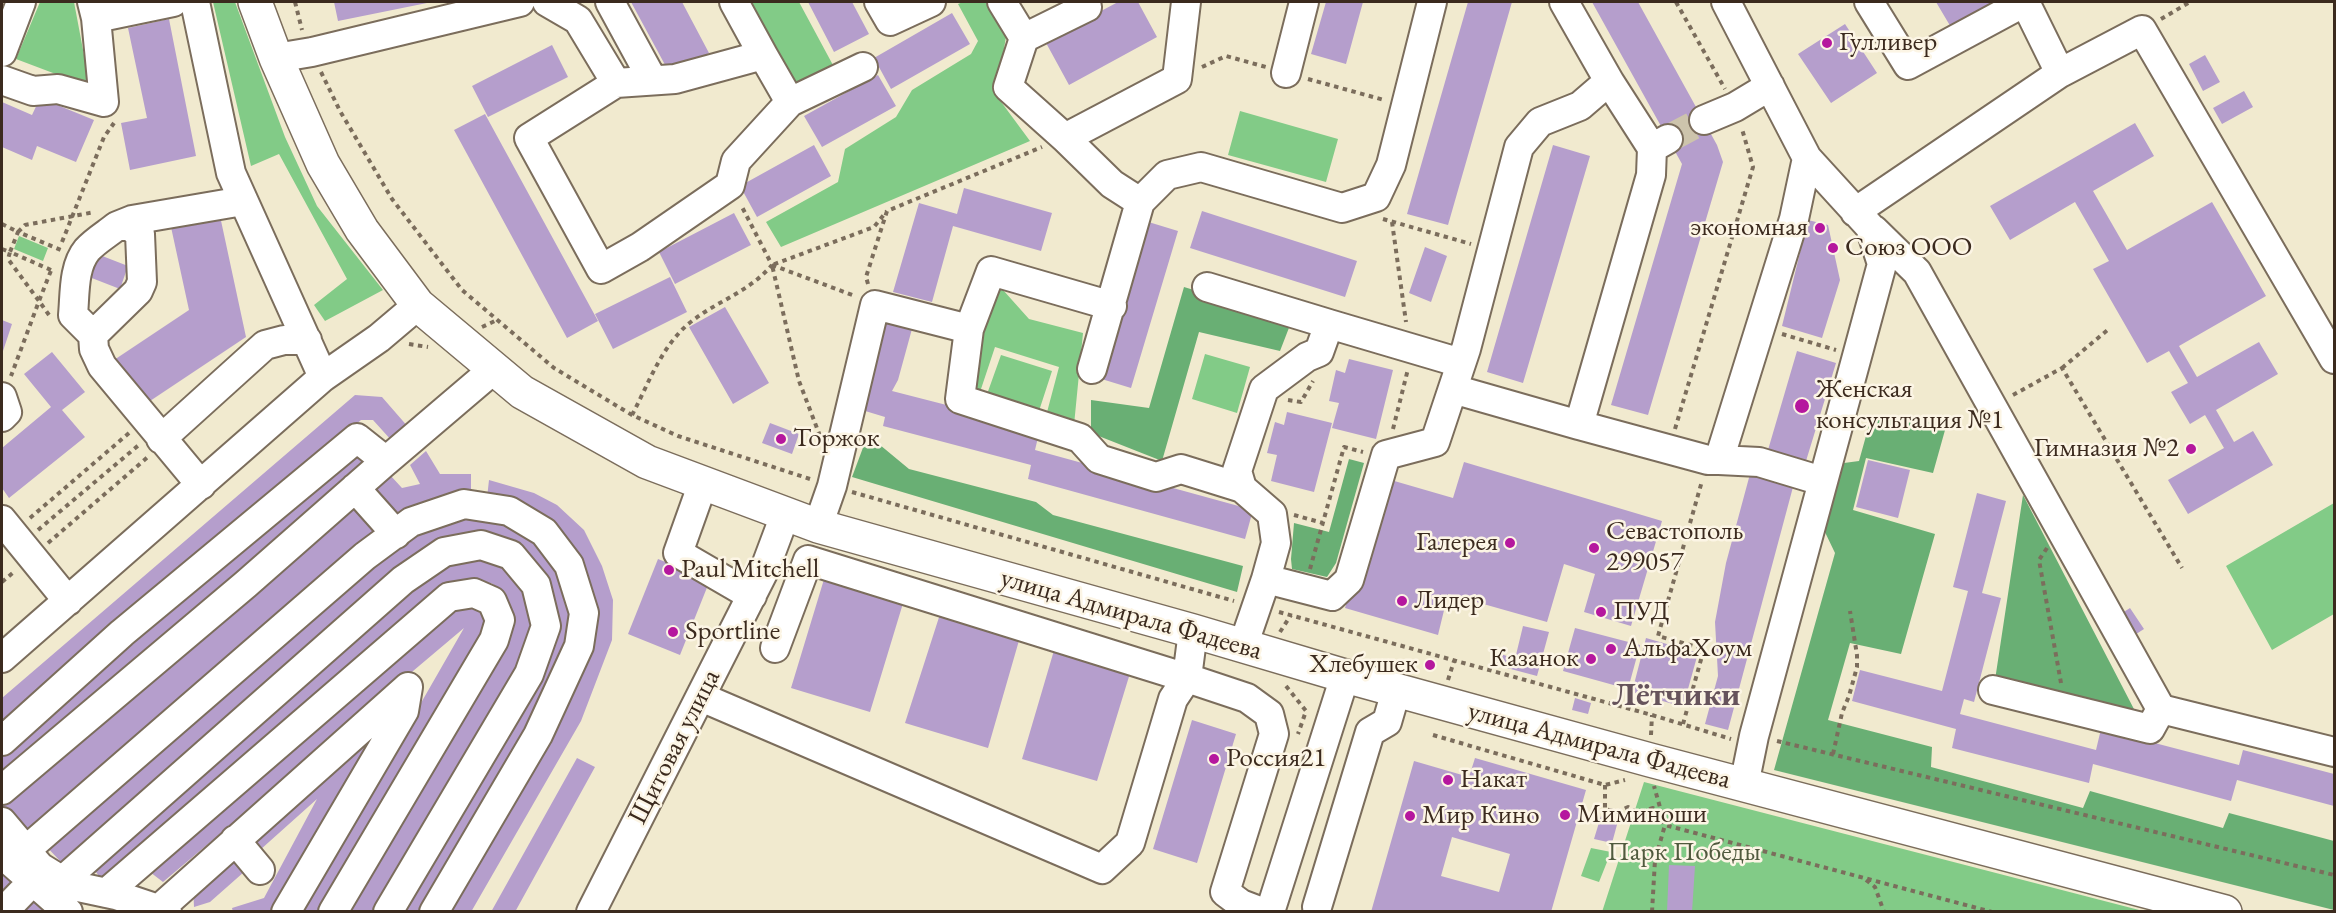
<!DOCTYPE html>
<meta charset="utf-8">
<style>
body{margin:0}
#map{position:relative;width:2336px;height:913px;overflow:hidden;background:#f1eacf;font-family:"EB Garamond",serif}
canvas{display:block}
.frame{position:absolute;inset:0;border:3px solid #3b2a1e;pointer-events:none}
</style>
<div id="map">
<canvas width="2336" height="913"></canvas>
<div class="frame"></div>
</div>
<script>
const ctx = document.querySelector('canvas').getContext('2d');
ctx.lineJoin = 'round';
function fill(path, color) {
  ctx.fillStyle = color;
  ctx.fill(path, 'evenodd');
}
function trace(path, color, width, dash) {
  ctx.strokeStyle = color;
  ctx.lineWidth = width;
  ctx.lineCap = dash ? 'butt' : 'round';
  ctx.setLineDash(dash || []);
  ctx.stroke(path);
}
function drawText(font, color, halo, rows, align = 'center') {
  ctx.font = font + ' "EB Garamond",serif';
  ctx.lineWidth = 5;
  ctx.setLineDash([]);
  ctx.textBaseline = 'middle';
  ctx.strokeStyle = halo;
  ctx.fillStyle = color;
  for (const [text, x, y, turn = 0] of rows) {
    ctx.save();
    ctx.translate(x, y);
    ctx.rotate((+turn || 0) * Math.PI / 180);
    ctx.textAlign = isNaN(turn) ? turn : align;
    if (halo) ctx.strokeText(text, 0, 0);
    ctx.fillText(text, 0, 0);
    ctx.restore();
  }
}
fill(new Path2D(`
 M40 2H74L90 87 16 59Z
 M213 2H235L285 137 317 206 383 290 325 321 314 305 347 279 279 154 251 166Z
 M745 2H799L834 67 793 85Z
 M963 2H989L1006 37 996 95 1030 141 781 247 766 222 838 182 845 149 896 117 912 90 971 54 978 41 958 4Z
 M1240 111 1338 139 1326 182 1228 155Z
 M19 236 48 248 43 261 14 249Z
 M995 281 1029 319 1083 333 1074 425 1046 416 1059 367 995 347 979 395 968 389Z
 M1205 354 1250 367 1237 413 1192 399Z
 M1001 355 1052 371 1038 414 986 397Z
 M2334 503V614L2272 650 2226 566Z
 M1644 782 2143 911 1602 912Z
 M1591 848 1611 852 1599 882 1581 876Z`), '#82cb87');
fill(new Path2D(`
 M1184 287 1292 320 1280 351 1199 332 1162 461 1091 433V400L1149 408Z
 M1871 418 1947 423 1933 473 1866 458 1853 510 1935 534 1901 654 1850 643 1828 720 1932 747 1931 767 2083 808 2090 791 2223 828 2229 813 2334 841V910L1774 770 1835 553 1823 528 1844 463 1859 461Z
 M874 440 909 469 1036 502 1053 515 1243 566 1237 592 852 477 864 445Z
 M1349 459 1364 463 1336 563 1327 577 1292 569 1291 559 1294 523 1329 532Z
 M2023 495 2136 713 1995 680Z`), '#69af74');
fill(new Path2D(`
 M334 2H427V3L338 21Z
 M631 2H682L709 53 670 74Z
 M808 2H852L869 34 834 52Z
 M1118 2H1138L1157 37 1069 85 1045 41Z
 M1326 2H1363L1346 64 1311 54Z
 M1468 2H1512L1448 225 1407 214Z
 M1592 2H1638L1717 145 1723 162 1648 415 1611 405 1682 164Z
 M1936 2H2002L1952 29Z
 M952 13 970 44 891 89 874 58Z
 M169 19 196 156 130 170 121 123 147 118 128 28Z
 M1845 24 1877 73 1831 103 1798 54Z
 M552 45 568 77 488 117 472 86Z
 M2205 55 2220 82 2203 91 2189 64Z
 M878 75 896 106 822 147 804 116Z
 M2244 91 2253 107 2222 124 2213 108Z
 M40 98 94 120 76 162 37 146 32 160 2 147V102L32 115Z
 M485 114 598 321 567 338 454 130Z
 M2135 123 2154 156 2093 191 2127 250 2212 202 2266 296 2179 346 2197 377 2259 342 2278 374 2216 410 2234 442 2253 431 2273 465 2188 514 2168 480 2224 448 2205 415 2190 424 2171 392 2188 383 2169 351 2147 363 2093 269 2109 261 2075 202 2010 240 1990 206Z
 M814 145 831 176 757 217 740 186Z
 M1553 145 1590 156 1523 383 1487 372Z
 M964 188 1052 213 1041 251 953 226 932 302 893 292 919 203 957 214Z
 M1202 211 1357 261 1345 297 1190 248Z
 M734 213 751 245 675 284 659 252Z
 M220 216 246 337 144 405 114 360 189 310 171 227Z
 M1142 220 1178 231 1131 388 1095 377Z
 M1808 220 1828 225 1840 280 1822 338 1782 326Z
 M1425 247 1447 256 1431 302 1409 293Z
 M92 252 128 266 120 289 84 275Z
 M670 277 687 312 613 349 595 314Z
 M725 307 769 383 733 404 689 327Z
 M879 308 915 318 898 380 892 391 1040 429 1035 450 1253 510 1245 539 1028 479 1031 465 883 426 885 417 852 407Z
 M2 320 12 324 2 354Z
 M1797 351 1836 363 1806 461 1768 450Z
 M52 352 85 392 62 410 85 437 9 498 2 488V448L51 407 24 374Z
 M1349 359 1393 370 1376 439 1332 428 1339 403 1329 401 1336 370 1345 373Z
 M355 395 382 397 409 428 392 441 373 420H361L2 728V698Z
 M1287 412 1332 423 1314 492 1271 481 1277 455 1267 453 1275 422 1284 425Z
 M770 423 799 434 792 454 762 443Z
 M356 448 370 465 2 781V753Z
 M426 451 440 474H471V498L397 517 374 489 390 475 402 488 420 484 410 465Z
 M1868 460 1910 470 1898 518 1856 507Z
 M1464 462 1662 521 1631 626 1584 612 1595 574 1564 564 1547 622 1448 594 1438 635 1345 608 1384 478 1453 498Z
 M1750 474 1793 487 1728 730 1705 724 1718 676 1715 622 1726 563Z
 M489 480 534 493 557 505 584 530 602 566 613 600 612 640 581 721 471 912H446L588 636 560 538 487 498Z
 M1977 493 2006 501 1982 593 2001 598 1974 702 1964 699 1960 714 2096 750 2101 729 2239 765 2243 750 2334 774V806L2237 780 2231 801 2093 764 2089 783 1952 748 1956 729 1852 701 1860 670 1942 691 1968 591 1953 587Z
 M354 501 382 531 23 837 2 814V803Z
 M476 513 540 536 572 594 564 671 425 912H398L552 614 483 537 453 540 62 863 43 843 405 537Z
 M480 555 506 565 525 585 534 612 530 646 375 912H350L508 636 512 610 505 592 491 583 469 582 101 879 88 861 420 576 453 557Z
 M658 559 710 580 680 655 628 634Z
 M825 576 904 600 870 712 791 688Z
 M460 598 494 623 326 912H301L464 628 163 882 146 869Z
 M2130 608 2144 629 2130 638 2116 617Z
 M941 611 1020 637 988 748 905 723Z
 M1523 626 1549 632 1537 676 1492 664 1493 651 1515 659Z
 M1575 628 1640 645 1628 689 1563 671Z
 M1646 638 1698 653 1683 707 1632 692Z
 M1055 647 1131 670 1097 781 1022 759Z
 M1575 698 1591 703 1588 714 1572 710Z
 M1192 720 1236 734 1197 863 1153 849Z
 M378 731 277 912H233L232 908 264 898 317 799 260 850 246 836Z
 M577 758 595 767 515 912H491Z
 M1475 758 1586 790 1551 912H1371L1414 761 1469 777ZM1452 837 1510 854 1499 892 1441 876Z
 M1601 816 1618 821 1612 843 1594 839Z
 M229 851 244 872 210 902 194 907 193 884Z
 M1669 865 1695 866 1692 912H1667Z
 M2 867 18 881 2 896Z
 M27 895 45 909 43 912H15Z`), '#b59ecc');
trace(new Path2D(`
 M1668 139 1704 120`), '#cdc4ac', 28, [28, 14]);
const minor = new Path2D(`
 M195 2 231 173 323 377
 M547 2 578 20 616 83 529 138 601 269 640 247 730 185 736 161 790 102 863 67
 M610 2 652 79
 M879 2 890 21 931 2
 M1002 2 1024 38
 M1084 2 1087 7 1024 38 1008 87 1065 138 1112 184 1140 202 1092 369
 M1564 2 1609 81 1652 148 1668 139
 M1726 2 1807 158 1870 227 1882 264 1754 736 1744 785
 M1869 2 1908 65 2025 2
 M2025 2 2060 73
 M96 18 173 2
 M2 52 21 2
 M763 55 790 102
 M276 58 312 52 520 2
 M1286 73 1304 2
 M2 80 33 91 58 89 104 102 96 18 92 2
 M616 83 675 79 763 55 734 2
 M1704 120 1735 107 1770 86
 M1065 138 1177 79 1186 2
 M1140 202 1167 175 1201 167 1342 208 1376 197 1391 165 1432 2
 M1855 212 2060 73 2142 30 2334 359
 M117 226 132 220 243 201
 M1874 230 1917 272 2161 709 2334 752
 M1207 287 1329 324
 M1112 306 991 271 969 329 960 399 1080 438 1099 459 1156 477 1181 469 1242 488 1272 514 1276 543 1266 579 1332 596 1349 580 1386 455 1435 442 1466 349 1519 147 1540 122 1580 106 1609 81
 M93 335 138 291 142 282 140 234 130 226H117C107 234 95 241 87 250 73 267 75 295 73 315L93 335 94 349 102 366 201 485
 M1453 389 1579 425 1651 175 1652 148
 M2 397 7 412 2 417
 M1579 425 1708 460H1719L1794 219 1807 158
 M161 439 265 345 284 340H307
 M1719 460 1759 462 1822 481
 M703 483 678 553 752 596
 M355 488 396 534
 M1242 488 1237 471 1264 389 1307 357 1319 352 1329 324 1461 363
 M2 520 68 601
 M818 526 832 486 875 305 969 329
 M1193 631 1187 678 1247 698 1269 714 1274 734 1225 892 1241 904 1262 912
 M1243 646 1266 579
 M2 658 323 377 379 338 418 305
 M1993 690 2150 729 2161 709
 M701 697 1102 869 1130 843 1173 699 1187 678 808 560 775 648
 M2 741 122 633 357 438 386 461 494 369
 M2 790 246 584 386 461
 M2 822 40 867 69 885 116 895 167 912
 M235 840 260 870
 M26 850 365 556 411 522 464 504 509 511 544 532 569 565 584 613 579 646 538 735 434 912
 M2 854 68 912
 M62 881 403 580 444 552 481 545 511 555 536 585 546 626 529 674 388 912
 M106 893 449 597 474 593 492 601 500 620 494 640 333 912
 M1317 907 1370 732 1387 722 1396 691
 M159 909 408 687 404 711 286 912
 M3 912 33 881
 M591 912 764 571 785 515
 M1270 912 1345 676`);
const major = new Path2D(`
 M255 2 276 58 323 164 362 230 418 305 522 392 647 462 818 526 1193 631 1345 676 1650 760 2225 912`);
trace(minor, '#7b6d5c', 32);
trace(major, '#7b6d5c', 36);
trace(new Path2D(`
 M295 2 302 30
 M1676 2 1725 89
 M2161 19 2190 2
 M1202 67 1226 56 1266 67
 M321 72 340 111 392 199 462 290 554 368 632 415 678 436 810 479
 M1308 79 1384 100
 M1383 219 1471 244
 M1392 222 1406 322
 M2 224 18 232 25 225 95 212
 M62 242 104 137 114 123
 M2 249 10 252 8 259 39 301 11 376
 M772 265 855 296
 M51 270 10 252 18 232 61 250
 M868 284 866 277 887 211 1042 147
 M49 315 39 301 52 268
 M482 327 497 320
 M1782 334 1836 350
 M409 344 428 347
 M2062 368 2110 328
 M2013 395 2062 368 2182 568
 M1288 400 1301 402 1313 381
 M632 415C649 383 662 344 692 321 719 300 749 292 772 265L741 205
 M1393 429 1408 369
 M1675 429 1753 167 1742 129
 M820 436 799 381 772 265 874 227 887 211
 M852 492 1234 601
 M1294 515 1323 523
 M30 518 129 433
 M38 530 140 444
 M48 543 149 456
 M2047 548 2039 560 2061 683
 M1310 569 1344 447 1363 452
 M2 582 15 571
 M1279 612 1652 715 1731 739
 M1280 632 1291 615
 M1448 680 1454 661
 M1286 686 1306 711 1298 734
 M1683 724 1704 649 1658 636 1702 481
 M1433 735 1605 785 1625 780
 M1651 735 1652 715
 M1777 741 2334 875
 M1833 754 1842 713 1849 696 1857 667V655L1850 611
 M1605 785V809L1618 812 1628 807 1638 813 1653 808 1665 825 1992 912
 M1866 880 1875 887 1884 912
 M1652 912 1655 860 1665 825 1654 786`), '#7b6d5c', 4, [4.5, 4.5]);
trace(minor, '#fff', 28);
trace(major, '#fff', 33);
for (const [x, y, r, color] of [
 [1827,43,6,"#b5179e"],
 [1820,228,6,"#b5179e"],
 [1833,248,6,"#b5179e"],
 [1802,406,8,"#b5179e"],
 [781,439,6,"#b5179e"],
 [2191,449,6,"#b5179e"],
 [1510,543,6,"#b5179e"],
 [1594,548,6,"#b5179e"],
 [669,570,6,"#b5179e"],
 [1402,601,6,"#b5179e"],
 [1601,612,6,"#b5179e"],
 [673,632,6,"#b5179e"],
 [1611,649,6,"#b5179e"],
 [1591,659,6,"#b5179e"],
 [1430,665,6,"#b5179e"],
 [1214,759,6,"#b5179e"],
 [1448,780,6,"#b5179e"],
 [1565,815,6,"#b5179e"],
 [1410,816,6,"#b5179e"]
]) {
  const dot = new Path2D();
  dot.arc(x, y, r, 0, 2 * Math.PI);
  ctx.fillStyle = color;
  ctx.fill(dot);
  trace(dot, '#fcf5e5', 2);
}
drawText('27px', '#3b2a1e', '#fcf5e5', [
 ["Гулливер",1839,43],
 ["экономная",1808,228,"right"],
 ["Союз ООО",1845,248],
 ["Женская",1816,390],
 ["консультация №1",1816,421],
 ["Торжок",793,439],
 ["Гимназия №2",2179,449,"right"],
 ["Севастополь",1606,532],
 ["299057",1606,563],
 ["Галерея",1498,543,"right"],
 ["Paul Mitchell",681,570],
 ["Лидер",1414,601],
 ["ПУД",1613,612],
 ["Sportline",685,632],
 ["АльфаХоум",1623,649],
 ["Казанок",1579,659,"right"],
 ["Хлебушек",1418,665,"right"],
 ["Россия21",1226,759],
 ["Накат",1460,780],
 ["Миминоши",1577,815],
 ["Мир Кино",1422,816]
], 'left');
drawText('27px', '#3b2a1e', '#fcf5e5', [
 ["улица Адмирала Фадеева",1131,615,16],
 ["улица Адмирала Фадеева",1599,746,15],
 ["Щитовая улица",675,747,-63]
]);
drawText('27px', '#505a3e', '#fcf5e5', [
 ["Парк Победы",1684,853]
]);
drawText('bold 33px', '#66535b', '#fcf5e5', [
 ["Лётчики",1676,696]
]);
</script>
